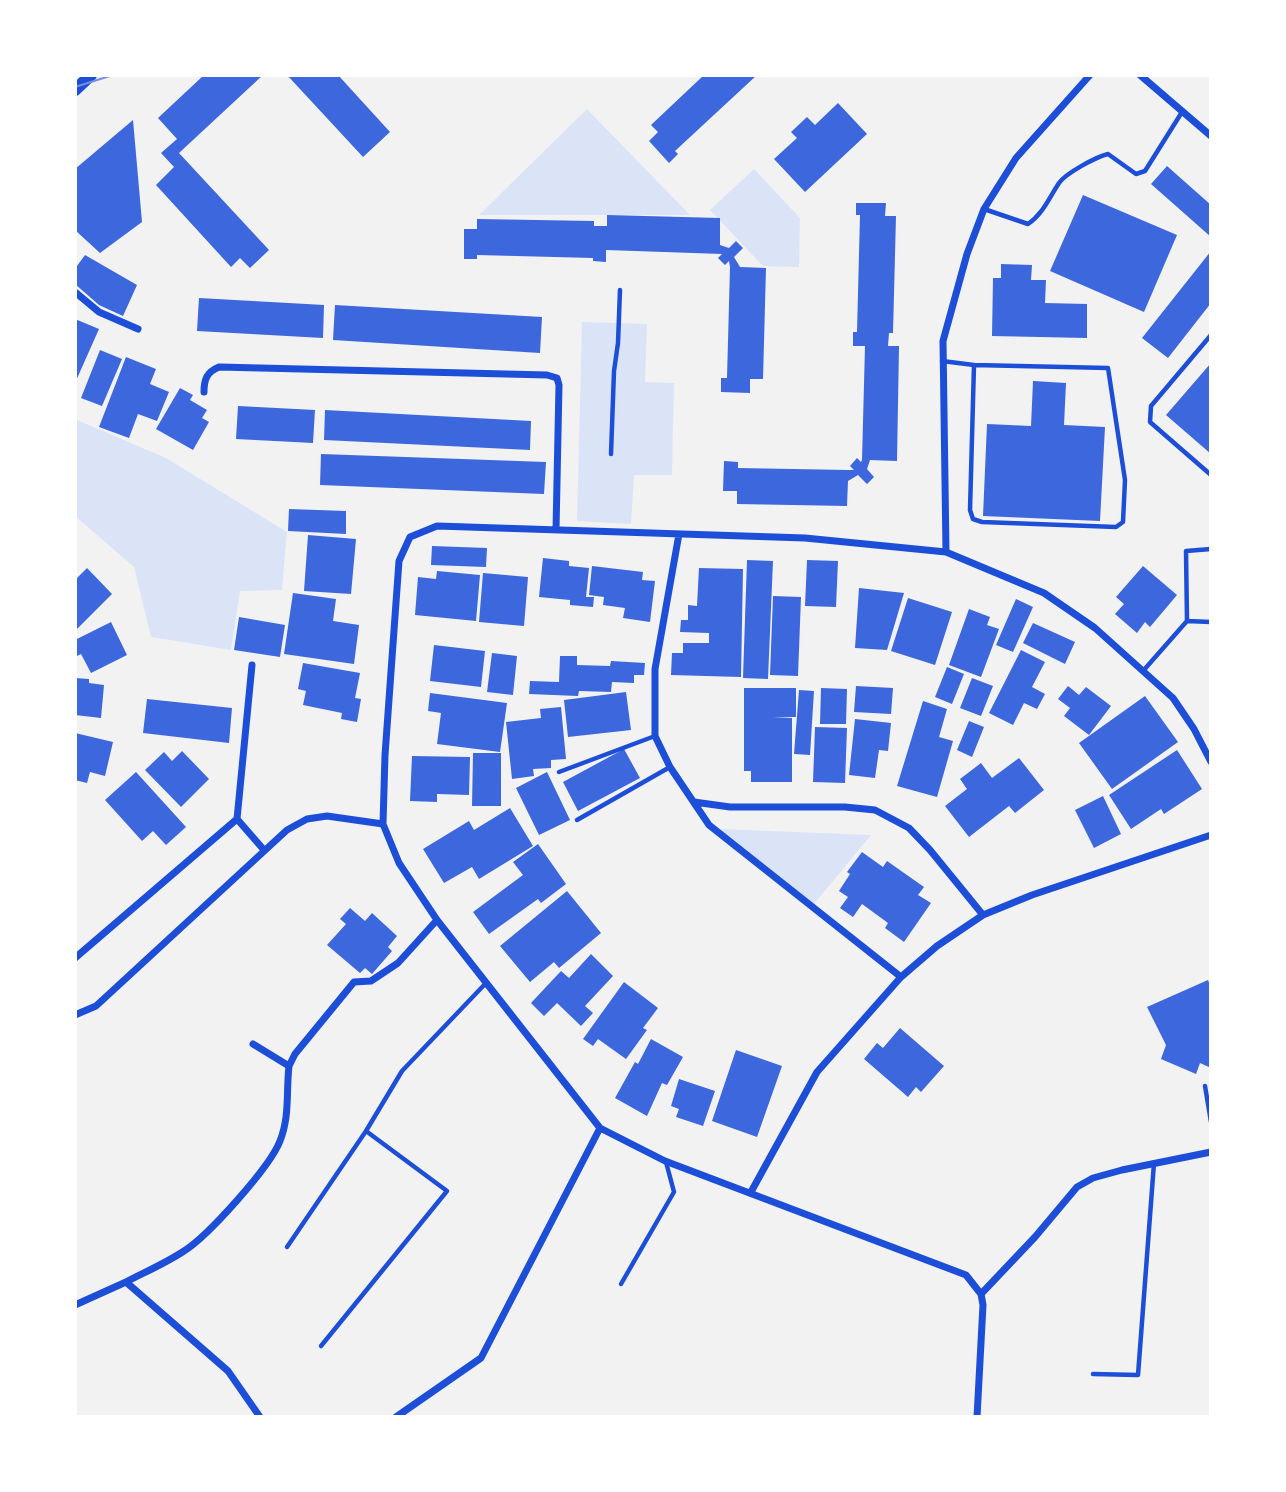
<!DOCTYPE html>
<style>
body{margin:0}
#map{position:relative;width:1286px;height:1492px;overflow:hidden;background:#f2f2f2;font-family:Helvetica,sans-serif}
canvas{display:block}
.frame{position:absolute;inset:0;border:77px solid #fff;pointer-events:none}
</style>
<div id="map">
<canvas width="1286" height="1492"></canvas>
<div class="frame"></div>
</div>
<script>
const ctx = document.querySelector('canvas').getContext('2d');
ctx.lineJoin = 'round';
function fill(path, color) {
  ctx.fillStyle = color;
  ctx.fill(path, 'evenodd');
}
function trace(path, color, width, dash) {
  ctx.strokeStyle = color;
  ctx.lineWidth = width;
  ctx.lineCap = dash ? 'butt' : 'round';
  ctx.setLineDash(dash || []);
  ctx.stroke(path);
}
fill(new Path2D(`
 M587 109 690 215H479Z
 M754 169 800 218 799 267 763 266 710 210Z
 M582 322 647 324 645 382 674 383 672 475H634L631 524 577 521Z
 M77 420 166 458 287 532 282 590 240 591 231 650 151 637 134 567 75 516Z
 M720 829 871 835 814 904Z`), '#dbe4f7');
fill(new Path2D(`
 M204 75H263L179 153 269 250 250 268 240 258 231 267 156 185 174 167 161 153 177 139 158 118Z
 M287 75H338L390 132 363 157Z
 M704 75H757L675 151 678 154 669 163 649 141 658 132 651 125Z
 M838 103 867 134 805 192 774 159 797 138 791 132 807 117 815 125Z
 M133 120 142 222 100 253 75 230V169Z
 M1167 166 1211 205V237L1151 184Z
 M1083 195 1177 235 1144 312 1050 271Z
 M856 203H886L885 216H896L893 333H889L888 346H899L897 461 870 460 867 469 874 477 867 484 858 475 848 481 847 506 737 504V491H723L724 461 738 462V468L848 470H854L850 466 857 458 861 462 862 460 865 346H853V332H857L860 215H856Z
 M607 215 720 218V245L729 248 736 241 743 248 734 257 740 267 766 268 763 379H750V393L721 392V378H727L730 267 729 261 725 265 718 258 722 254 606 250V262L593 261V258L477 255V259H464V229H477V219L594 221V226H607Z
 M1211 251V303L1168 358 1142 338Z
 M85 255 137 285 123 316 99 305 75 284V265L77 266Z
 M1001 264 1032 265 1031 280H1046L1045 303 1087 304V338L992 336 993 278H1001Z
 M199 298 324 305 323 338 197 331Z
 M335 305 542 317 540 353 333 340Z
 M75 319 99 329 75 383Z
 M100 350 122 359 102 406 81 398Z
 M126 357 156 369 150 384 169 392 157 421 138 414 129 438 99 427Z
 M1211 363V454L1166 415Z
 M1033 381 1066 383 1064 425 1105 427 1100 521 983 516 987 424 1031 426Z
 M180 388 193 395 190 400 207 410 202 418 209 422 193 450 156 429Z
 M238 406 315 410 313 443 236 439Z
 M325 410 531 421 530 450 324 440Z
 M321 454 546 462 544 494 320 485Z
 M289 509 346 511V534L288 531Z
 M308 535 356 539 351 594 304 591Z
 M432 546 487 548 486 567 431 565Z
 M543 558 569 561V566L589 568 586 597H594L593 607 570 605V600L539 597Z
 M747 560 773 561 768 679 743 678Z
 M807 560 838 561 836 607 805 606Z
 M592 566 643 572 642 580 655 581 650 622 623 618 625 608 603 605 604 597 589 595Z
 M1143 566 1177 595 1150 627 1145 622 1137 633 1115 614 1124 604 1116 597Z
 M87 568 112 594 77 629 75 580Z
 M699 568 743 569 741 677 671 675 672 653H683V643H709V633L680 632 681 620H688V605L697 606Z
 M437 571 480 575 476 621 415 615 418 577 436 579Z
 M483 573 528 577 524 626 479 622Z
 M859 588 904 593 887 650 855 648Z
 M293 593 336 599 333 621 359 625 354 664 284 654Z
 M773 596 801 597 798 676 770 675Z
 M908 598 952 612 935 665 891 651Z
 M1016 599 1033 607 1013 652 996 645Z
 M969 609 990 617 987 625 999 629 981 677 949 665Z
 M239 617 285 625 280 657 234 650Z
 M111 622 127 655 91 673 81 654 75 657V640Z
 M1033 623 1075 642 1065 664 1023 643Z
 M434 645 485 651 481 687 430 681Z
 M1021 650 1045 662 1032 687 1045 694 1037 709 1024 703 1013 725 989 713Z
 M492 653 517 656 513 695 487 692Z
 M560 656H577V665L610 666 611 661 645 663 644 675H634V683L612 682 611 692 579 691 578 696 529 694 530 681 559 682Z
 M303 663 360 673 355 698 361 699 357 722 341 719 342 713 303 705 306 691 298 689Z
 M947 667 964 674 952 704 935 697Z
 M75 678 89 679V683L104 685 101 718 75 715Z
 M972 678 993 686 981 716 960 708Z
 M856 686 893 688 891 714 854 712Z
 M1068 686 1079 695 1086 687 1111 706 1089 735 1064 716 1070 708 1058 699Z
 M744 688H796V717H773L792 718V782H751V771H744Z
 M821 688 847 689 846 724H820Z
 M799 690 814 691 810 755 794 754Z
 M626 692 631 730 568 737 564 700Z
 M430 693 507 703 500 752 437 744 441 713 428 711Z
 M1145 696 1178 742 1112 789 1079 743Z
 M147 699 232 708 229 743 143 733Z
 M923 701 947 709 939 737 953 741 937 797 897 786Z
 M561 707 566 759 551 760V768L533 769 534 776 512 779 506 722 541 718 540 709Z
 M855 719 891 723 888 751 879 750 875 778 849 775Z
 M969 721 984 727 972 757 957 750Z
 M815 727 847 728 845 783 813 782Z
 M75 733 113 742 105 776 90 772 87 783 75 780Z
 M624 749 640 778 578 811 563 782Z
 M1177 750 1202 789 1164 814 1161 809 1131 829 1109 795Z
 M182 751 209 779 181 807 145 770 164 752 172 761Z
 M473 753H501V806H472Z
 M412 756 470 757 469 795 437 794V802L410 801Z
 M1019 758 1044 790 1015 813 1009 806 969 837 945 806 967 789 960 779 981 763 992 778Z
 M136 772 186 827 166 845 153 831 142 841 105 800Z
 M547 772 570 820 539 835 516 788Z
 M1103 796 1121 834 1094 848 1075 810Z
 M510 808 533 846 479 879 472 867 444 883 423 849 469 821 474 830Z
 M538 844 566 884 541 903 538 899 489 934 473 912 523 875 513 862Z
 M862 852 883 867 887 861 924 887 918 895 931 903 904 942 885 928 888 923 862 904 853 917 840 908 848 897 839 891 850 874 847 872Z
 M567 891 601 933 559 968 554 962 530 982 500 946Z
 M350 908 365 921 372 913 397 936 388 947 392 951 372 974 365 968 360 973 327 945 346 924 340 919Z
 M591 954 613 976 585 1006 593 1013 581 1026 557 1003 544 1016 531 1003 561 971 569 978Z
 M1208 980 1211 988V1068L1200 1063 1196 1074 1161 1059 1166 1045 1147 1007Z
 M624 982 658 1008 643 1028 647 1030 626 1059 598 1039 593 1046 583 1039Z
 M900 1028 944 1066 921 1092 916 1087 908 1097 864 1059 877 1043 883 1048Z
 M651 1039 683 1057 667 1085 662 1083 647 1116 615 1098 635 1062 638 1064Z
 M736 1050 782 1066 757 1137 712 1121Z
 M679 1079 715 1091 703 1126 676 1117 679 1109 671 1106Z`), '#3d67dc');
trace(new Path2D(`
 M984 209 1028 224C1043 214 1049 198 1059 183 1066 173 1096 157 1108 154L1136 174 1145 171 1182 112
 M1211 335 1151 406 1150 422 1211 475
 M942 361 974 365 1108 368 1125 480 1123 522 1116 527 982 522 973 519 970 510 974 365
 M611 454 614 371 618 343 620 290
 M1187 621 1186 551 1211 549
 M1143 671 1187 621 1211 622
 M559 772 655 736
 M577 820 670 767
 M1205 1086 1211 1122
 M287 1247 366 1131
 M621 1284 674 1192 666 1162
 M321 1346 447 1191 366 1131 402 1071 486 983
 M1093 1374 1138 1375 1154 1163`), '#1d4ed8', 4.5);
trace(new Path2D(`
 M1140 75 1211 136
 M75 292 99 312 138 329
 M204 392C204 379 207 372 219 367L547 375 557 378 559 385 556 530
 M679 534 655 669V736L670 767 709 825 901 977
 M946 552 943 341 967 254 984 209 1016 158 1090 75
 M694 802 730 807H845L875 810 909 828 930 850 983 915
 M237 819 264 850
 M75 958 237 819 252 665
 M75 1015 96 1006 287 830 307 819 327 816 383 824
 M253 1044 289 1066 295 1054 354 982 371 981 398 963 437 920
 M751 1192 817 1072 901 977 937 946 983 915 1032 895 1211 835
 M126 1282C145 1272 166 1263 184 1251 208 1236 270 1167 280 1141 290 1116 286 1092 289 1066
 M981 1294 1035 1237 1077 1187 1093 1178 1122 1170 1211 1152
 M75 1305 126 1282 228 1371 260 1417
 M396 1417 481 1358 600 1128
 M977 1417 983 1305 981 1294 966 1275 665 1161 600 1128 437 920 399 863 383 824 385 755 399 561 410 537 437 526 805 538 946 552 1044 593 1095 628 1173 698 1194 729 1211 762`), '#1d4ed8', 7);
trace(new Path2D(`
 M75 90 91 75`), '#1d4ed8', 12);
trace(new Path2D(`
 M75 87 113 75`), '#7290e2', 2);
</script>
